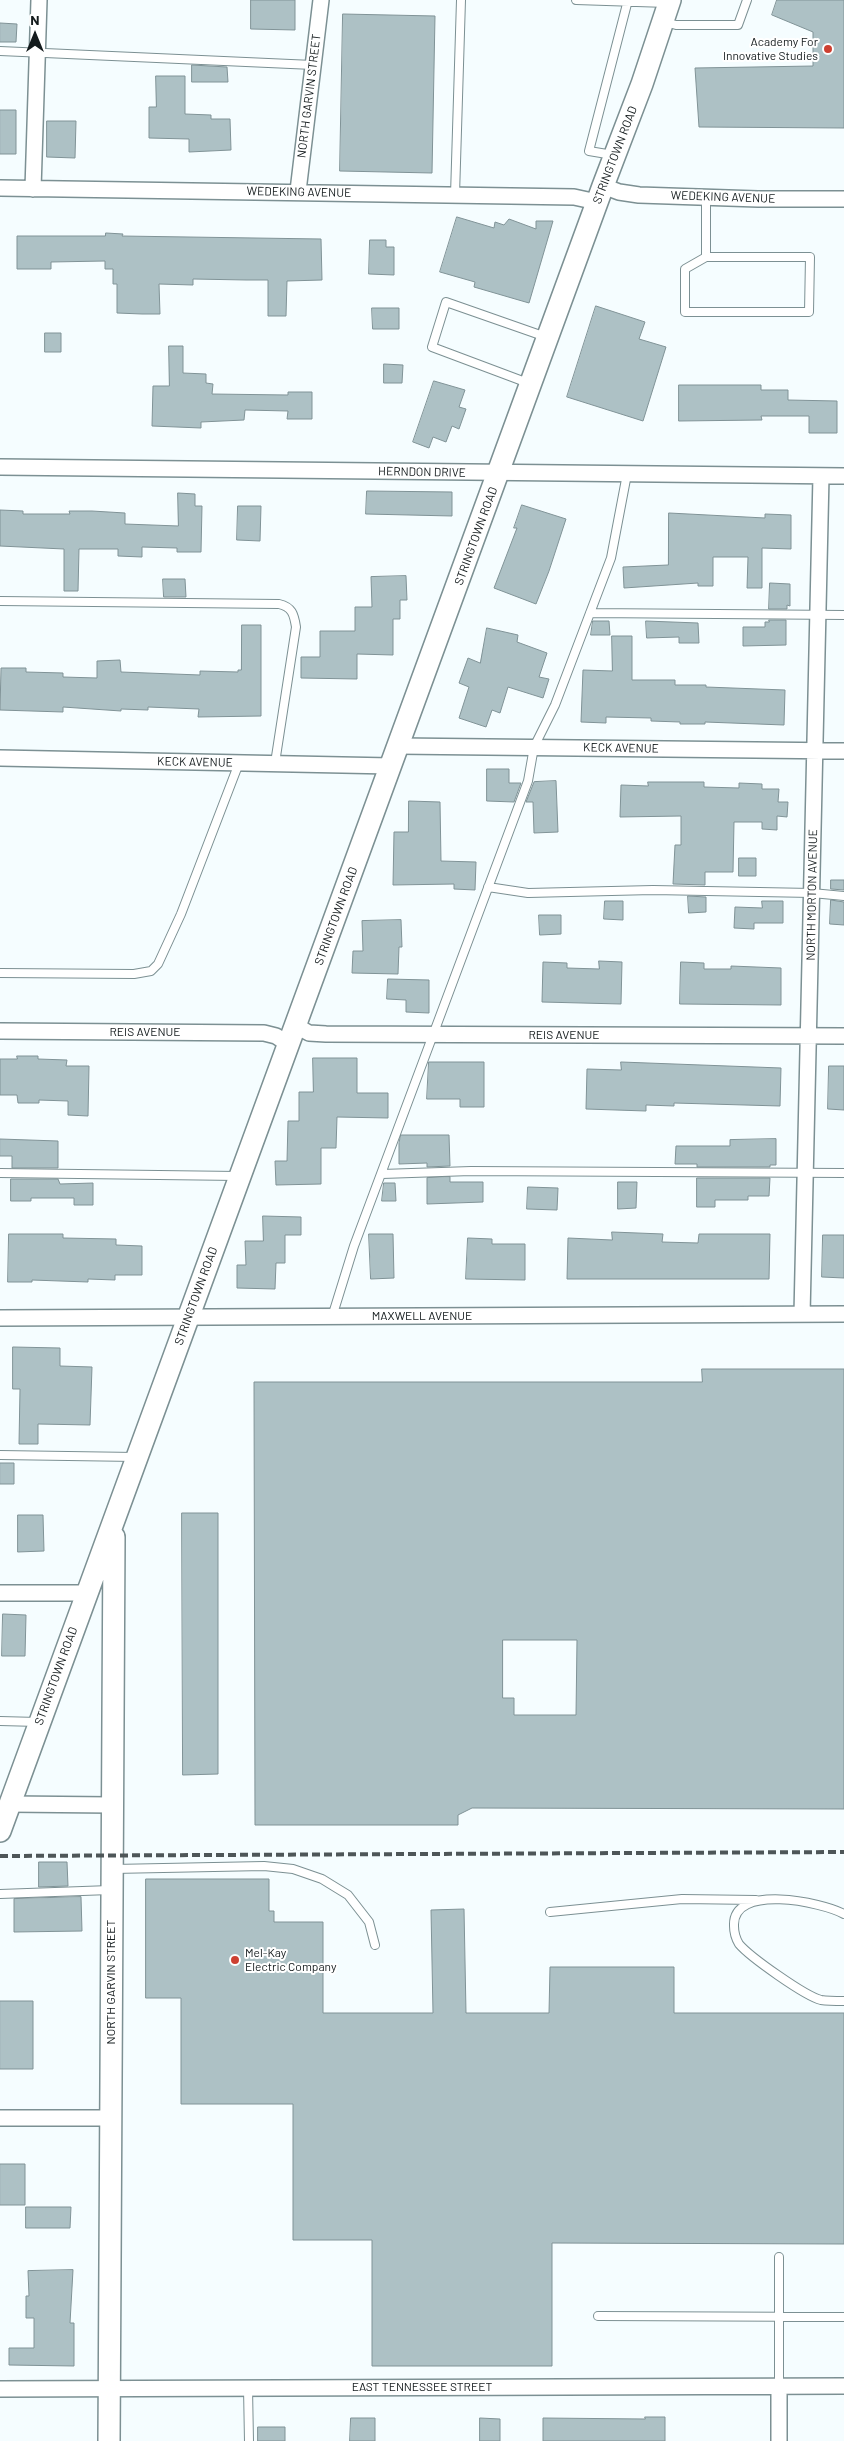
<!DOCTYPE html>
<style>
body{margin:0}
#map{position:relative;width:844px;height:2441px;overflow:hidden;background:#f5fdff;font-family:Barlow,sans-serif}
canvas{display:block}
.north{position:absolute;left:10px;top:10px;width:50px;height:50px;-webkit-text-stroke:4px #fff;paint-order:stroke;rotate:0deg;font-size:14px;font-weight:700;line-height:20px;text-align:center;color:#141b1d}
.north::after{content:'';display:block;margin:auto;width:18px;height:22px;background:#141b1d;clip-path:polygon(50% 0,100% 100%,50% 72%,0 100%)}
</style>
<div id="map">
<canvas width="844" height="2441"></canvas>
<div class="north">N</div>
</div>
<script>
const ctx = document.querySelector('canvas').getContext('2d');
ctx.lineJoin = 'round';
function fill(path, color) {
  ctx.fillStyle = color;
  ctx.fill(path, 'evenodd');
}
function trace(path, color, width, dash) {
  ctx.strokeStyle = color;
  ctx.lineWidth = width;
  ctx.lineCap = dash ? 'butt' : 'round';
  ctx.setLineDash(dash || []);
  ctx.stroke(path);
}
function drawText(font, color, halo, rows, align = 'center') {
  ctx.font = font + ' Barlow,sans-serif';
  ctx.lineWidth = 4;
  ctx.setLineDash([]);
  ctx.textBaseline = 'middle';
  ctx.strokeStyle = halo;
  ctx.fillStyle = color;
  for (const [text, x, y, turn = 0] of rows) {
    ctx.save();
    ctx.translate(x, y);
    ctx.rotate((+turn || 0) * Math.PI / 180);
    ctx.textAlign = isNaN(turn) ? turn : align;
    if (halo) ctx.strokeText(text, 0, 0);
    ctx.fillText(text, 0, 0);
    ctx.restore();
  }
}
const building = new Path2D(`
 M251 0H295V30L251 29Z
 M777 0H844V128L699 127 695 68 813 66V32L772 15Z
 M343 14 435 16 432 173 340 171Z
 M0 23 17 24 16 42H0Z
 M192 65 227 67 228 82H192Z
 M156 76H185V114L211 115V119H230L231 150 189 152V139L149 138V107H156Z
 M0 110H16V154H0Z
 M47 121H76L75 158 47 157Z
 M457 217 494 228 495 222 504 225 509 219 536 229V221H553L529 303 474 287 475 282 440 272Z
 M106 233 123 234 122 236 321 239 322 280 287 281 286 316H268V280H246L193 279V285L159 284 160 314H142L117 313V284H113V269H105V261L51 262V269H17V236H105Z
 M370 240H386V247H394V275L369 274Z
 M596 306 645 322 639 339 666 347 643 421 567 397Z
 M372 308H399V329H373Z
 M45 333H61V352H45Z
 M169 346H183V373L206 374V383L213 384 212 394 288 395V392H312V419H287L288 411 245 410 244 420 201 422V428L152 426 153 386H169Z
 M384 364 403 365 402 383H384Z
 M434 381 465 390 459 407 466 409 459 429 452 426 446 442 433 437 429 448 413 442Z
 M679 385H761V390H788V400L837 401V433H809V416H761L762 420 679 421Z
 M367 491 452 492V516L366 514Z
 M178 493 195 494V506H202L201 552H177V548L142 547V557L118 556V549H79L78 591H64V549L0 546V510L23 511V514H70L69 511H92L125 513V524L178 526Z
 M522 505 566 519 549 571 536 604 494 588 517 528H514Z
 M238 506H261L260 541 237 540Z
 M669 513 765 518V514L791 515V549L762 548V588H747L748 557H713V586H698V583L624 588 623 567 668 565Z
 M406 576 407 600H400V619H393V655L357 654V679L301 678V657H320V631H355V607H372L371 577Z
 M163 579H185L186 597H164Z
 M770 583 790 584V606L787 605V609H769Z
 M769 620H786V645L743 646V627H765V622H769Z
 M593 621H609L610 635H591Z
 M646 621 698 623 699 643H679V637L647 638Z
 M242 625H261V716L198 717 199 709 148 707V710L121 709V711L63 707V712L0 710 1 668H26V672L63 673V677L97 678V661L120 660 121 672 200 675V671L238 672V670H241Z
 M487 628 518 635 517 642 547 653 539 677 549 679 543 698 508 687 500 713 492 710 486 727 459 718 469 687 459 683 468 658 480 663Z
 M612 636H632V680H675V685H706V687L785 690 784 725 705 722V724H680V722L651 721V718L606 717V723L581 722 583 670 612 671Z
 M487 769H509V783H521L514 802 487 801Z
 M556 781 558 832 534 833 533 802H526L534 782Z
 M648 782H704V787L739 788V783L762 784V789H779L778 802H788L787 817 777 816V830L762 829V822H734L733 872H705V885L673 884 675 845H681V816L620 817 621 785 648 786Z
 M409 801 440 802 441 861 476 862 475 890 454 889V884L393 885 394 832H408Z
 M739 858H756V876H739Z
 M831 880H844V890L831 889Z
 M688 896 706 897V912L689 913Z
 M831 900 844 902V925L830 924Z
 M605 901H623V920L604 919Z
 M762 901H783V923H754V929L734 928 735 907 762 908Z
 M539 915H561V934L540 935Z
 M401 920 402 947H399L398 974 352 973 353 951H363L362 921Z
 M599 961 622 962 621 1004 542 1002 543 962 567 963V968L599 969Z
 M681 962 704 963V969H731V966L781 968V1005L680 1004Z
 M388 979 429 980V1013L406 1012V1000L387 999Z
 M17 1056H38V1059L67 1060 66 1066H89L88 1116 68 1115V1101L39 1100V1103H18L17 1095H0V1059H17Z
 M313 1058H357V1093H388V1118L337 1117 336 1148H321V1184L276 1185 275 1161H287L288 1121H299V1092H313Z
 M429 1062H484V1107H460V1099H427Z
 M621 1062 781 1068 780 1106 674 1103V1106L646 1105V1111L586 1109 587 1069 621 1070Z
 M829 1066H844V1110L828 1109Z
 M401 1135H449L450 1166 427 1167V1163L399 1164V1143Z
 M0 1139 58 1141V1168H12V1156H0Z
 M776 1139V1165H770V1167H697V1164H675L676 1146H730V1140Z
 M450 1177V1182H483V1202L427 1204V1178Z
 M697 1178H770L769 1196H748V1200H715V1207H697Z
 M11 1179H58L60 1184 93 1183V1205H74V1198H31V1201H11Z
 M618 1182H637L636 1208 618 1209Z
 M384 1183H395L396 1201H382Z
 M528 1187 558 1188 557 1210 527 1209Z
 M263 1216 301 1217V1235H285V1263H276L275 1289 237 1288V1265H246L245 1241H263Z
 M612 1232 663 1234 662 1242 698 1243 699 1234H770L769 1279H567L568 1238 612 1240Z
 M9 1234H63V1238L116 1239V1245L142 1246V1275H115V1280L88 1279V1282L32 1280V1282H8Z
 M369 1234H393L394 1278 371 1279Z
 M823 1235H844V1278L822 1277Z
 M468 1238 492 1239V1244H525V1280L466 1279Z
 M13 1347 60 1348V1366L92 1367 90 1425 38 1424V1444H19L20 1389H13Z
 M702 1369H844V1809L472 1808 458 1815V1825H255L254 1382H702ZM503 1640H577L576 1715H514V1698H503Z
 M0 1463H14V1484H0Z
 M182 1513H218V1774L183 1775Z
 M18 1515H43L44 1551 18 1552Z
 M3 1614 26 1615 25 1656H2Z
 M39 1862H67L68 1886 39 1887Z
 M146 1879H269V1911H274V1922H323V2013H433L431 1910 464 1909 466 2013H549L550 1967H674V2013H844V2244L552 2243V2366H372V2240H293V2104H181V1998H146Z
 M81 1897 82 1931 14 1932V1899Z
 M0 2001H33V2069H0Z
 M0 2164H25V2205H0Z
 M26 2207H71L70 2228H26Z
 M73 2270 70 2323H74V2366L9 2365V2348H34V2318H26V2296H29L28 2271Z
 M645 2417H665V2441H543V2418L645 2419Z
 M351 2418H375V2441H350Z
 M480 2418 500 2419V2441H480Z
 M258 2427H285V2441H258Z`);
fill(building, '#adc1c5');
trace(building, '#809397', 1);
const service = new Path2D(`
 M576 0 667 3
 M665 22 676 25H738L747 0
 M0 51 313 65
 M613 155 589 151 628 0
 M455 195 461 0
 M706 257 685 269V312H809L810 257H706V197
 M528 383 432 347 446 302 546 337
 M0 601 279 604C292 607 294 614 296 627L275 763
 M590 613 844 615
 M488 887 528 893 653 890 812 893 844 896
 M0 973 134 974 151 971 158 964 181 914 239 763
 M0 1173 238 1176
 M382 1174 471 1171 844 1173
 M332 1317 354 1246 528 781 534 747 555 705 611 558 627 474
 M0 1455 136 1457
 M0 1721 38 1722
 M113 1869 264 1866 293 1869 322 1879 348 1895 369 1922 375 1945
 M0 1894 110 1890
 M550 1912 682 1899 756 1900
 M844 1914C822 1902 732 1883 734 1926 734 1932 736 1939 739 1944 750 1957 805 1996 821 2000 828 2001 837 2001 844 2001
 M598 2316 844 2317
 M779 2386V2257
 M248 2388 249 2441`);
const minor = new Path2D(`
 M603 186 619 192 639 195 758 199H844
 M0 188 574 197 597 202
 M33 189 39 0
 M298 191 321 0
 M0 467 844 476
 M398 746 844 751
 M0 758 391 766
 M299 1014 300 1028 309 1033 326 1034 844 1036
 M0 1031 264 1033 276 1036 288 1044
 M802 1314 821 476
 M0 1318 844 1314
 M0 1593H87
 M9 1804 111 1805
 M0 2118H111
 M779 2386V2441
 M0 2389 844 2386`);
const secondary = new Path2D(`
 M0 1831 603 186 642 84 670 0
 M109 2441 114 1537`);
trace(service, '#7c9093', 10);
trace(minor, '#7c9093', 18);
trace(secondary, '#7c9093', 24);
trace(service, '#fff', 8);
trace(minor, '#fff', 15);
trace(secondary, '#fff', 21);
trace(new Path2D(`
 M0 1856 844 1852`), '#4e5658', 4, [8, 4]);
for (const [x, y, r, color] of [
 [828,49,5,"#cd4031"],
 [235,1960,5,"#cd4031"]
]) {
  const dot = new Path2D();
  dot.arc(x, y, r, 0, 2 * Math.PI);
  ctx.fillStyle = color;
  ctx.fill(dot);
  trace(dot, '#fff', 2);
}
drawText('12px', '#141b1d', '#fff', [
 ["Academy For",818,42],
 ["Innovative Studies",818,56],
 ["Mel-Kay",245,1953,"left"],
 ["Electric Company",245,1967,"left"]
], 'right');
drawText('12px', '#141b1d', '#fff', [
 ["NORTH GARVIN STREET",309,96,-83],
 ["STRINGTOWN ROAD",615,155,-69],
 ["WEDEKING AVENUE",299,192,1],
 ["WEDEKING AVENUE",723,197,2],
 ["HERNDON DRIVE",422,472,1],
 ["STRINGTOWN ROAD",476,536,-70],
 ["KECK AVENUE",621,748,1],
 ["KECK AVENUE",195,762,1],
 ["NORTH MORTON AVENUE",812,895,-89],
 ["STRINGTOWN ROAD",336,916,-70],
 ["REIS AVENUE",145,1032],
 ["REIS AVENUE",564,1035],
 ["STRINGTOWN ROAD",196,1296,-70],
 ["MAXWELL AVENUE",422,1316],
 ["STRINGTOWN ROAD",56,1676,-70],
 ["NORTH GARVIN STREET",111,1982,-90],
 ["EAST TENNESSEE STREET",422,2387]
]);
</script>
